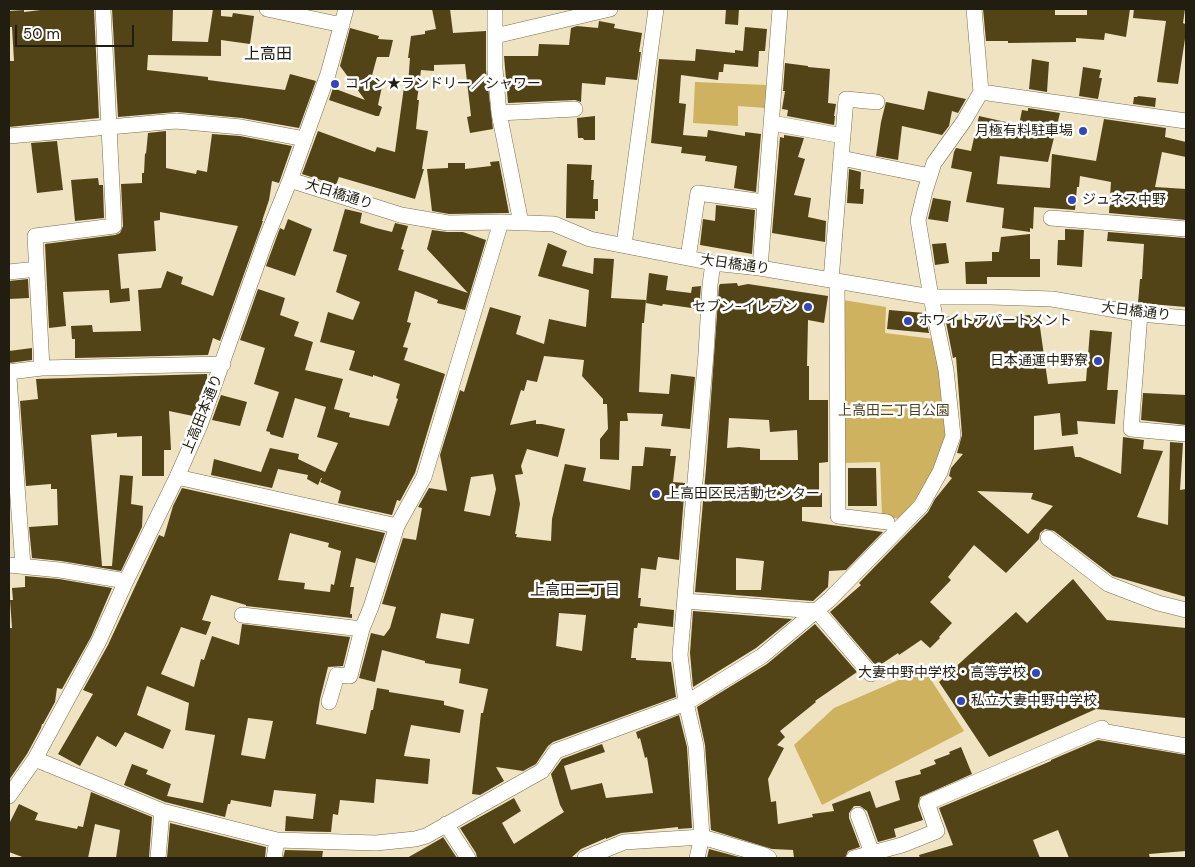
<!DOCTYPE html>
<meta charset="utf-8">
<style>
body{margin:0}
#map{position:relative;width:1195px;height:867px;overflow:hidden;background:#efe3c1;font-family:"DM Sans",sans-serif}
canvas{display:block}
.frame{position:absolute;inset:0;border:10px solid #221d11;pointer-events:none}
.scale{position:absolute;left:15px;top:25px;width:119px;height:22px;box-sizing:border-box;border:2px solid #221d11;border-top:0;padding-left:6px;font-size:15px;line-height:18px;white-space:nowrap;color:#221d11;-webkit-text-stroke:4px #fff;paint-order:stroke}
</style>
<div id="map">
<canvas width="1195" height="867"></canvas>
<div class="frame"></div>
<div class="scale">50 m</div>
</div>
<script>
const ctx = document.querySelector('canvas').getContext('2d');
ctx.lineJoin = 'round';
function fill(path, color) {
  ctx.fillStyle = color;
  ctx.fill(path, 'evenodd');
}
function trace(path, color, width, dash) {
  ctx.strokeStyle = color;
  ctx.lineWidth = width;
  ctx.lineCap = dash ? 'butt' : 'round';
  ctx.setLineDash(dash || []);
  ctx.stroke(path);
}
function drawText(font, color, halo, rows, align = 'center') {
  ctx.font = font + ' "DM Sans","Noto Sans JP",sans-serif';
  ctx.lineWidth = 5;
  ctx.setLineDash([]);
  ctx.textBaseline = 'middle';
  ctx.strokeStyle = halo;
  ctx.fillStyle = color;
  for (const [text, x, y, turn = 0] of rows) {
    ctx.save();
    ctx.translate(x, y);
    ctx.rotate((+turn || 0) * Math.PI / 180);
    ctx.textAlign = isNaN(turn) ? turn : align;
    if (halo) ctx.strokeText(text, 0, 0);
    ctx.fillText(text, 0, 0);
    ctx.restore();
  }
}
fill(new Path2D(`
 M695 82 767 85 766 108 738 106V126L693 123Z
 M843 300 886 307 885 333 934 339 949 435 928 482 901 519 882 516 880 462 843 463Z
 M924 669 964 731 822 805 794 745 834 708Z`), '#cfb260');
fill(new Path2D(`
 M49 9H94L99 118 9 127V61H14L12 27H9V11L24 10V12Z
 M112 9H173L172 41 208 42 213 9H221V16L232 17 233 13 254 16 250 44 221 40V56L148 55 147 70 208 77V80L285 90 290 74 316 81 299 128 242 118 177 112 118 117Z
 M432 9H450L453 33 486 31V70L493 129 470 133 467 117 471 116 465 64 434 65V71L421 70 417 100H419L416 129 428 131 422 169H424L415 199 339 177 336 185 302 174 318 131 375 152 377 147 395 152 404 87V85H408L410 58H408L411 36 425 34V31L436 29Z
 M726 9H739L738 25 725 24Z
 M983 9H1055V15H1087V9H1130L1126 37 1105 33 1104 40 1076 38V42L1008 43V41H986Z
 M1134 9H1185L1183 23 1185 24V39L1178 84 1157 82 1166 21 1133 18Z
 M599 21 615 24 614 28 642 33 639 52H641L637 80 606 77 605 85 582 83 581 102 575 100 508 103 504 56H538L539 44 569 45 571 28 577 26 598 28Z
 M745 27 767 29 765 51H759L758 67 724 64 723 72H719L718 80 681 75 679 103 686 104 683 135 707 137 708 130 745 136V132L761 134 756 192 734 188 737 166 705 161 706 156 681 153 682 147 651 143 659 59 695 61 696 49 735 53V50L743 51Z
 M350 28 379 36 378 39 393 40 389 57H377L371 79 383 82 378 105 382 107 379 116H376L329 100 333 88 365 100 340 66Z
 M1032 59 1049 62 1047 92 1029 89Z
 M785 63 808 66V67L830 69 828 103 836 104 834 116H835L834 125 787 116 788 110 782 109 785 91H783Z
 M1083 67 1101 70 1099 78H1102L1098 99 1079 96Z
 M928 91 966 99 958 113 952 111 949 126 942 135 902 126 898 160 876 156 881 122 886 102 924 110Z
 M1138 96 1156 98 1155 107 1133 104 1134 97H1137Z
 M1028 108 1060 113 1048 162 1000 156 997 184 1050 188 1052 154 1096 161 1104 119 1166 128 1165 137 1186 142V157L1162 152 1155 187 1186 189V220L1109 213 1111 182 1080 176 1079 187H1077L1075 210 1034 207 1033 229 1030 228V232L1002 228 1004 208 966 202 972 172 951 168 954 152 956 148 971 151 979 116 1019 125 1022 110 1028 111Z
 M595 116V140H584L583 138H578L577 118Z
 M166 131V168L196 174 197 170 207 172 212 134 240 136 292 146 279 183 272 181 269 200 262 221H263L220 341 213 338 208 355 75 358V339H72L71 326 92 325 93 332 141 331 138 290 161 288 167 271 183 277 181 284 213 296 238 226 160 212V220L154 221 156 251 118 254 121 289 129 288 130 301 110 303 109 290 63 292 66 326 49 328 45 244 115 235 120 233 123 226 121 184 142 183V173H144L145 153 146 154 148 133Z
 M784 135 804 138 798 157 805 159 794 195 811 198 808 217 826 221 825 242 772 233 780 137 784 138Z
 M57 141 63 190 37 193 31 143Z
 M499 161 509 213 449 214 432 211 427 169 448 168V163H465V169L491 166 490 162Z
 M567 164 592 165 591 180H594L593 199H598V211H595V219L566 218Z
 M849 169 861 172 860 189H864L863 204 847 203Z
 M98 178 99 185H103L104 218 75 221 71 180Z
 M933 198 951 201 948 222 928 219Z
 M716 205 755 210 752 254 700 245 703 219 715 221Z
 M345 209 362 213 360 223 376 228 392 232 395 223 408 226 401 249 404 250 398 270 468 293 427 249 432 230 447 232H463L486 240 465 310 437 303 438 300 415 291 407 322 411 323 403 347 408 348 404 360 445 374 415 473 400 501 397 500 392 515 338 503 341 491 320 482 322 478H321L318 485 307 479 308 475 278 469 272 488 211 475 214 459 261 472 270 448 299 454 298 459 325 472 338 443 317 437 326 407 295 398 283 438 270 434V432L266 431 279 392 254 384 265 348 240 340 258 289 285 298 280 315 299 322 294 336 313 342 305 370 343 379 334 409 350 413 349 417 389 426 398 399 396 398 400 384 373 375V377L349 370 355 351 320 342 328 312 353 320 360 302 336 292 347 255 333 251Z
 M288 219 312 229 295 276 266 266 280 228 284 230Z
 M1065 229 1084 230 1082 267 1057 265 1058 240H1065Z
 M1108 232 1186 238V307L1138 303 1140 279H1142L1144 244 1107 241Z
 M1030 234V259H1040V277H987V284H966L965 262 992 261V252H999L1001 237Z
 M548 243 567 251 562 266 593 274 594 258 614 259 611 298 646 300 644 323H642L639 392 669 394 671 374 695 377 690 429 661 426 663 414 627 413 628 421H620L619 460 600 459V439L608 429 607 404H603V399L582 376 584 360 544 356 537 382 527 380 524 391 521 390 510 425 536 420V424H542L565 429 558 457 527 449 521 466 523 474 515 475 520 504 515 534H517L516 537 551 541 552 519 565 464 586 468 583 481 630 490 632 466H643L645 447 671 449 670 456H676L673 482 685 483 679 560 658 557 656 570 641 568 638 598H641L640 606 674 610 673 627 638 623 637 628H634L631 658H636V660L671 662 676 697 553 742 548 746 536 764 523 771 496 767 504 781 480 795 472 794 481 713H483L488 689 459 683 461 669 425 663V661L382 650 375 682 359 678 371 633 384 636 390 628 396 607 382 604 403 538 416 540 422 508 418 507 429 488 447 491 440 455 460 390 464 392 490 307 521 316 516 334 544 344 549 319 586 327 589 290 538 276ZM493 474 496 489 490 516 464 511 471 477ZM441 613 474 619 469 644 436 638ZM559 613 586 615 582 651 556 646Z
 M946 243 949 263 935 265 932 244Z
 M649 273 668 276 666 290 691 293 692 287 701 286 699 309 663 304 662 306 646 303Z
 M28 279 29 298 9 299V281Z
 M737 283 738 286 748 284 828 296 824 323 808 320 807 366H809V400H828V462L819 463V493H822V507H802V521L883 532 846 570 829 571 828 587 813 601 695 592 706 468 719 286 720 284ZM729 418 769 420 770 432 797 430 798 460H760V449L739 447 727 448ZM736 558 764 561 761 590H736Z
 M889 310 925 313 929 333 887 329Z
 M1029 315 1039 320 1048 384 1086 381 1090 330 1112 332 1107 390H1118L1115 424 1077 421 1078 434 1062 436 1060 413 1034 416V450L1073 446 1075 457H1080L1121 474 1123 437 1144 440 1143 449 1163 451 1137 517 1168 525 1170 442 1183 443 1180 490 1186 489V597L1113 576 1054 531 1045 529 1040 533 1039 539 1006 573 974 545 948 577 951 580 930 602 952 623 939 637 940 638 930 648 921 640 899 655 898 653 877 667 830 612 861 585 859 583 928 512 935 499 952 478 949 476 951 468 963 454 957 453 962 435 956 357 953 358 945 317 957 316V320L981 317 982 321ZM977 491 1033 493 1031 499 1053 506 1028 534Z
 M32 348V360L9 363V351Z
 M207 374V378L193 416 169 411 171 450H164V476H142V436L117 437V433L91 435 102 566H112L120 475 133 476 131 504 143 506 142 527 121 571 61 561 32 558 29 527 58 525 57 489H51V484L26 486 20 401 38 399 36 379Z
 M1143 393 1186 395V425L1141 420Z
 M221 395 247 402 240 426 212 420Z
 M848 468H876L877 506H848Z
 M182 488 385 533 375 563 356 558 350 587H354L350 614H352V618L246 606V605L211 595 202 620 211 622 206 635 181 627 161 674 194 687 201 659 204 660 212 636 239 645 242 624 350 637 343 666 328 667 320 699 316 724 366 734 371 710H373L377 688 389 690V692L444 701V705L464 710 460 733 411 725 404 756 430 759 428 784 376 779 374 803 340 800 338 815 333 814 331 832 285 831 286 816 313 819 316 794 274 790 271 807 231 800 230 804H228L225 817 165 802 124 785 132 764 148 770 146 774 171 784 167 796 203 803 215 735 185 730 189 703 147 686 137 715 171 730 163 749 125 732 116 747 97 736 80 766 58 754 93 694 83 690 108 645 159 535 164 537 173 506ZM290 533 329 543 328 547 341 551 334 585 331 584 330 592 304 589 305 583 278 580ZM248 718 273 721 265 759 241 755Z
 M25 576 59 579 112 588 91 637 62 689 57 688 55 702 43 724H42L41 728 27 754 9 780V628H12L10 600H13L12 588 25 587Z
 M1073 579 1107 620 1186 628V718L1096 709 989 757 939 682 1016 612 1027 623Z
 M693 611 792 619 756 648 693 687 690 653Z
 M815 624 857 672 815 701 816 702 780 731 785 737 777 745 784 748 768 779 771 802 776 801 778 824 813 817 812 814 834 811 832 804 870 791 876 808 900 800 895 781 921 774 920 770 936 764 934 760 950 754 949 752 961 747 972 774 920 797 918 806 923 820 894 829 896 837 878 842 867 811 860 806H854L849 813V818L860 847 848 851 845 858H794L793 850 772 849 711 830 705 745 697 707 767 664Z
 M679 715 687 747 692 828 678 829V827L621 833 606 839V838L581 849 571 858H477L476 853 460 828 514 798 521 811 502 823 514 844 564 812 560 805 551 774 562 759 602 744 605 752 564 766 571 790 602 783 606 798 653 793 647 757 645 758 640 738 638 739 636 732Z
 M1098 740 1186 755V851L1149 854 1150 858H1069L1058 830 1033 840 1040 858H920L919 855 953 845 939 808 1051 761V760Z
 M91 792 152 817 149 858H116L120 830 95 824 88 858H25L9 852V824L19 804 38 813 35 820 77 829 78 826 83 827Z
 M170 823 266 847 265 858H167Z
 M443 837 457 858H407L442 838Z
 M709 849 739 857V858H707Z
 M285 850 323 851 322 858H283Z`), '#534418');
const minor = new Path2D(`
 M267 9 342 25
 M495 9V69L499 113 521 223
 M495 36 610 9
 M981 92 1186 121
 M877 102 846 99 841 158 930 176
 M499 113 575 109
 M772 123 843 136
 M9 136 176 121 241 127 305 139
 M290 180 401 215 448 223 501 222 554 224 590 239 713 263 760 268 931 297H991L1052 299 1140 314 1186 318
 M1051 218 1186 229
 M624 245 656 9
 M688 258 698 193 764 202
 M760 268 780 9
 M9 272 37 269
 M831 280 841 158
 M837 281 838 516 887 522
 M1140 314 1131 429 1186 434
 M42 368 35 236 114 226 103 9
 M9 372 42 368 223 364
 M9 378 23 566
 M177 477 397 526
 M1048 538 1108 584 1158 603 1186 610
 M9 565 60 570 126 581
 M685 601 817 611 871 674
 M242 615 362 629
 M329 702 337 675 350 676 362 629 371 607 397 526 424 477 501 222
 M35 759 162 811 277 840 376 843 415 839 426 836 542 771 556 751 686 703 762 656 829 600 921 506 940 472 953 436 946 370 931 297 918 220 925 191 934 163 964 121 981 92 974 9
 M9 796 35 759 99 641 126 581 177 477 200 425 266 239 290 180 328 74 346 9
 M858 815 872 853
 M446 824 468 858
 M158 858 162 811
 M274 858 277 840
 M585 858 624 842 702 837 764 855 769 858
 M697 858 702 837 696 746 686 703 680 655 706 354 710 285 713 263
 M854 858 902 845 937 831 927 803 1102 728 1101 731 1186 746`);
trace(minor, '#7a6f50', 16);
trace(minor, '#fff', 15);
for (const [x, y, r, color] of [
 [335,84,5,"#3546b8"],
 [1083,131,5,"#3546b8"],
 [1072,200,5,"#3546b8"],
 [808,307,5,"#3546b8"],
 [908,321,5,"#3546b8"],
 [1098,361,5,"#3546b8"],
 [656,494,5,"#3546b8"],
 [1036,673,5,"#3546b8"],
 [961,701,5,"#3546b8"]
]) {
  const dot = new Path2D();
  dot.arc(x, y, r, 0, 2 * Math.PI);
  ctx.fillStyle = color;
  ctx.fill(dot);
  trace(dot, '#fff', 2);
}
drawText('14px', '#221d11', '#fff', [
 ["コイン★ランドリー／シャワー",345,84],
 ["月極有料駐車場",1073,131,"right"],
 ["ジュネス中野",1082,200],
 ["セブン-イレブン",798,307,"right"],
 ["ホワイトアパートメント",918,321],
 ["日本通運中野寮",1088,361,"right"],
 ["上高田区民活動センター",666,494],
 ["大妻中野中学校・高等学校",1026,673,"right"],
 ["私立大妻中野中学校",971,701]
], 'left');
drawText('14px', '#221d11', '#fff', [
 ["大日橋通り",339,195,17],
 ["大日橋通り",735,265,8],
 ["大日橋通り",1136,312,7],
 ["上高田本通り",203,414,-68]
]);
drawText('14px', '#504420', '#fff', [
 ["上高田二丁目公園",894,411]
]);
drawText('15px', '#221d11', '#fff', [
 ["上高田二丁目",575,591]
]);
drawText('16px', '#221d11', '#fff', [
 ["上高田",268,55]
]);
</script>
